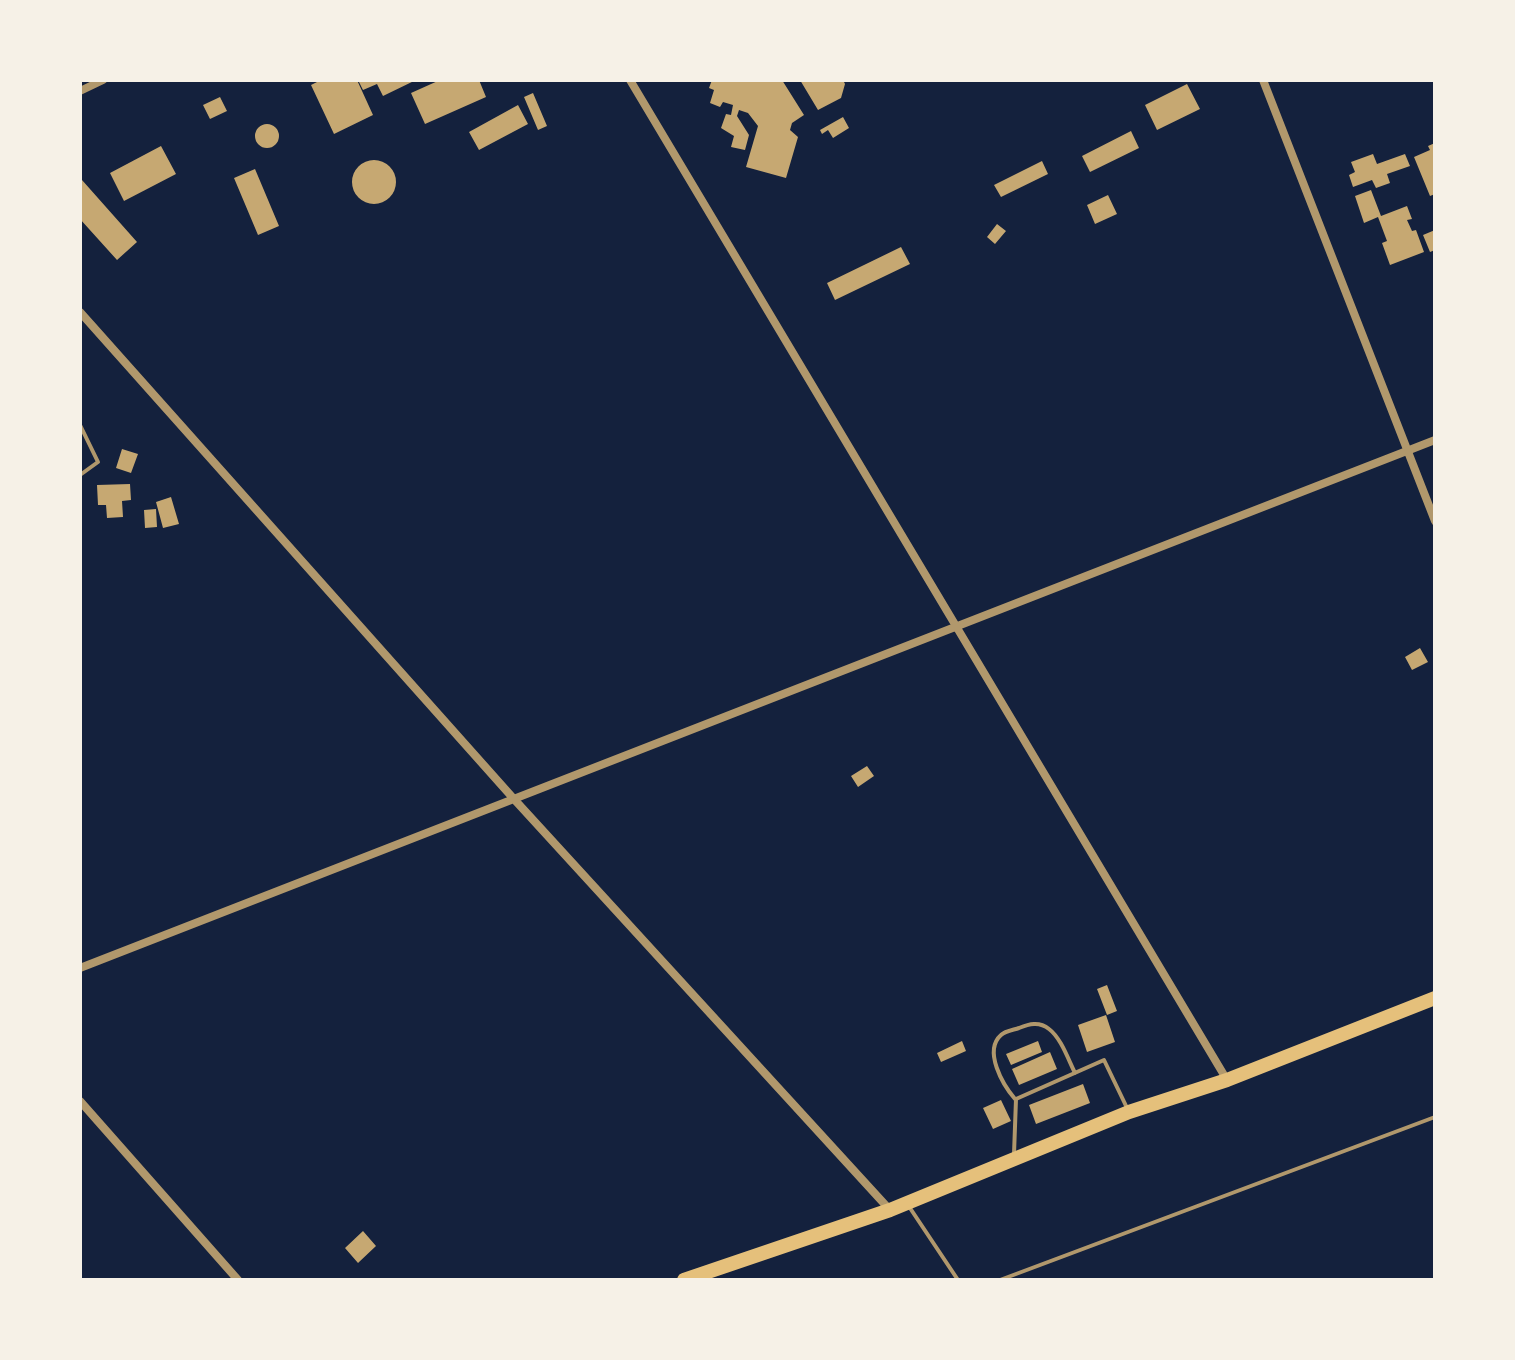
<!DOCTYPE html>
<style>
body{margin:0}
#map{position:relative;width:1515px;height:1360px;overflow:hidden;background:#14213d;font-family:"Roboto Condensed",sans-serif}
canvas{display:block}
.frame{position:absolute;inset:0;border:82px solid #f6f1e7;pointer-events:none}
</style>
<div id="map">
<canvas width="1515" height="1360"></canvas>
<div class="frame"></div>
</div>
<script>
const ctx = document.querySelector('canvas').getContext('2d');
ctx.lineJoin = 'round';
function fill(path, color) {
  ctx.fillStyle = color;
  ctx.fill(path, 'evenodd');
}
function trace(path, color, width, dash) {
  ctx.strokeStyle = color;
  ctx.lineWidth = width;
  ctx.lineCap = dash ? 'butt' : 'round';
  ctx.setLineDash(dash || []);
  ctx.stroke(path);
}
fill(new Path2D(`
 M321 80H357L373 115 334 134 311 85Z
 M358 80H416L383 96 377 84 363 90Z
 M440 80H479L486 97 425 124 411 93Z
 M712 80H782L804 115 792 123 790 130 798 137 786 178 746 167 758 126 748 113 739 110 737 116 749 135 745 150 731 147 734 136 721 128 726 114 731 115 733 105 723 102 720 107 710 103 714 90 709 88Z
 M800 80H843L845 84 841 98 818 110Z
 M1187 84 1200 109 1157 130 1145 105Z
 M533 93 547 126 538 130 524 97Z
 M220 97 227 111 210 119 203 105Z
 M518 105 528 124 479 150 469 132Z
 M843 117 849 128 833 138 828 130 822 134 820 130Z
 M255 136a12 12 0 1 1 24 0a12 12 0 1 1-24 0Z
 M1131 131 1139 148 1090 172 1082 156Z
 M1435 143V194L1430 196 1414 157 1430 150 1428 146Z
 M161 146 176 174 124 201 110 173Z
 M1373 154 1377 164 1405 154 1410 166 1387 174 1390 183 1376 188 1372 180 1353 187 1349 175 1355 172 1351 162Z
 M352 182a22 22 0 1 1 44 0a22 22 0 1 1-44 0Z
 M1042 161 1048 174 1001 197 994 185Z
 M255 169 279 226 258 235 234 178Z
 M82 180 137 242 117 260 80 219Z
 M1371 190 1381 216 1407 206 1412 219 1407 220 1412 231 1416 230 1424 252 1390 265 1382 243 1387 241 1378 217 1364 223 1355 196Z
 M1108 195 1117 214 1095 224 1087 205Z
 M997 224 1006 231 995 244 987 237Z
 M1435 230V250L1430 252 1423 235Z
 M901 247 910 264 835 300 827 283Z
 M122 449 138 454 131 473 116 468Z
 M130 484 131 500 122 501 123 517 107 518 106 505H98L97 485Z
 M171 497 179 524 163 528 156 502Z
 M156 509 157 527 145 528 144 510Z
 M1420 648 1428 662 1412 670 1405 657Z
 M867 766 874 776 858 787 851 776Z
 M1107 985 1117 1011 1107 1015 1097 989Z
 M1106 1015 1115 1042 1087 1052 1078 1025Z
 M962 1041 966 1051 941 1062 937 1053Z
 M1038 1041 1042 1052 1011 1065 1006 1054Z
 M1050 1052 1057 1069 1019 1085 1012 1069Z
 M1083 1084 1090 1103 1036 1124 1029 1105Z
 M1001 1100 1011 1121 993 1129 983 1108Z
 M363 1231 376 1246 358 1263 345 1248Z`), '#c6a872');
trace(new Path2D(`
 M80 425 98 462 80 475
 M1015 1099C1003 1085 983 1051 1001 1035 1005 1031 1013 1030 1019 1028 1029 1024 1039 1021 1049 1029 1061 1038 1068 1059 1075 1073
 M1014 1154 1016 1099 1104 1060 1128 1110
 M908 1205 958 1280
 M1000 1280 1435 1117`), '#b1986c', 4);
trace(new Path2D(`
 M630 80 1227 1080
 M1263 80 1435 521
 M80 91 103 80
 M80 312 513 798 890 1210
 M80 968 1435 440
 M80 1101 238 1280`), '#b1986c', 8);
trace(new Path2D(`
 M684 1280 890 1210 1129 1112 1227 1080 1435 998`), '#e5c07b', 14);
</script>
